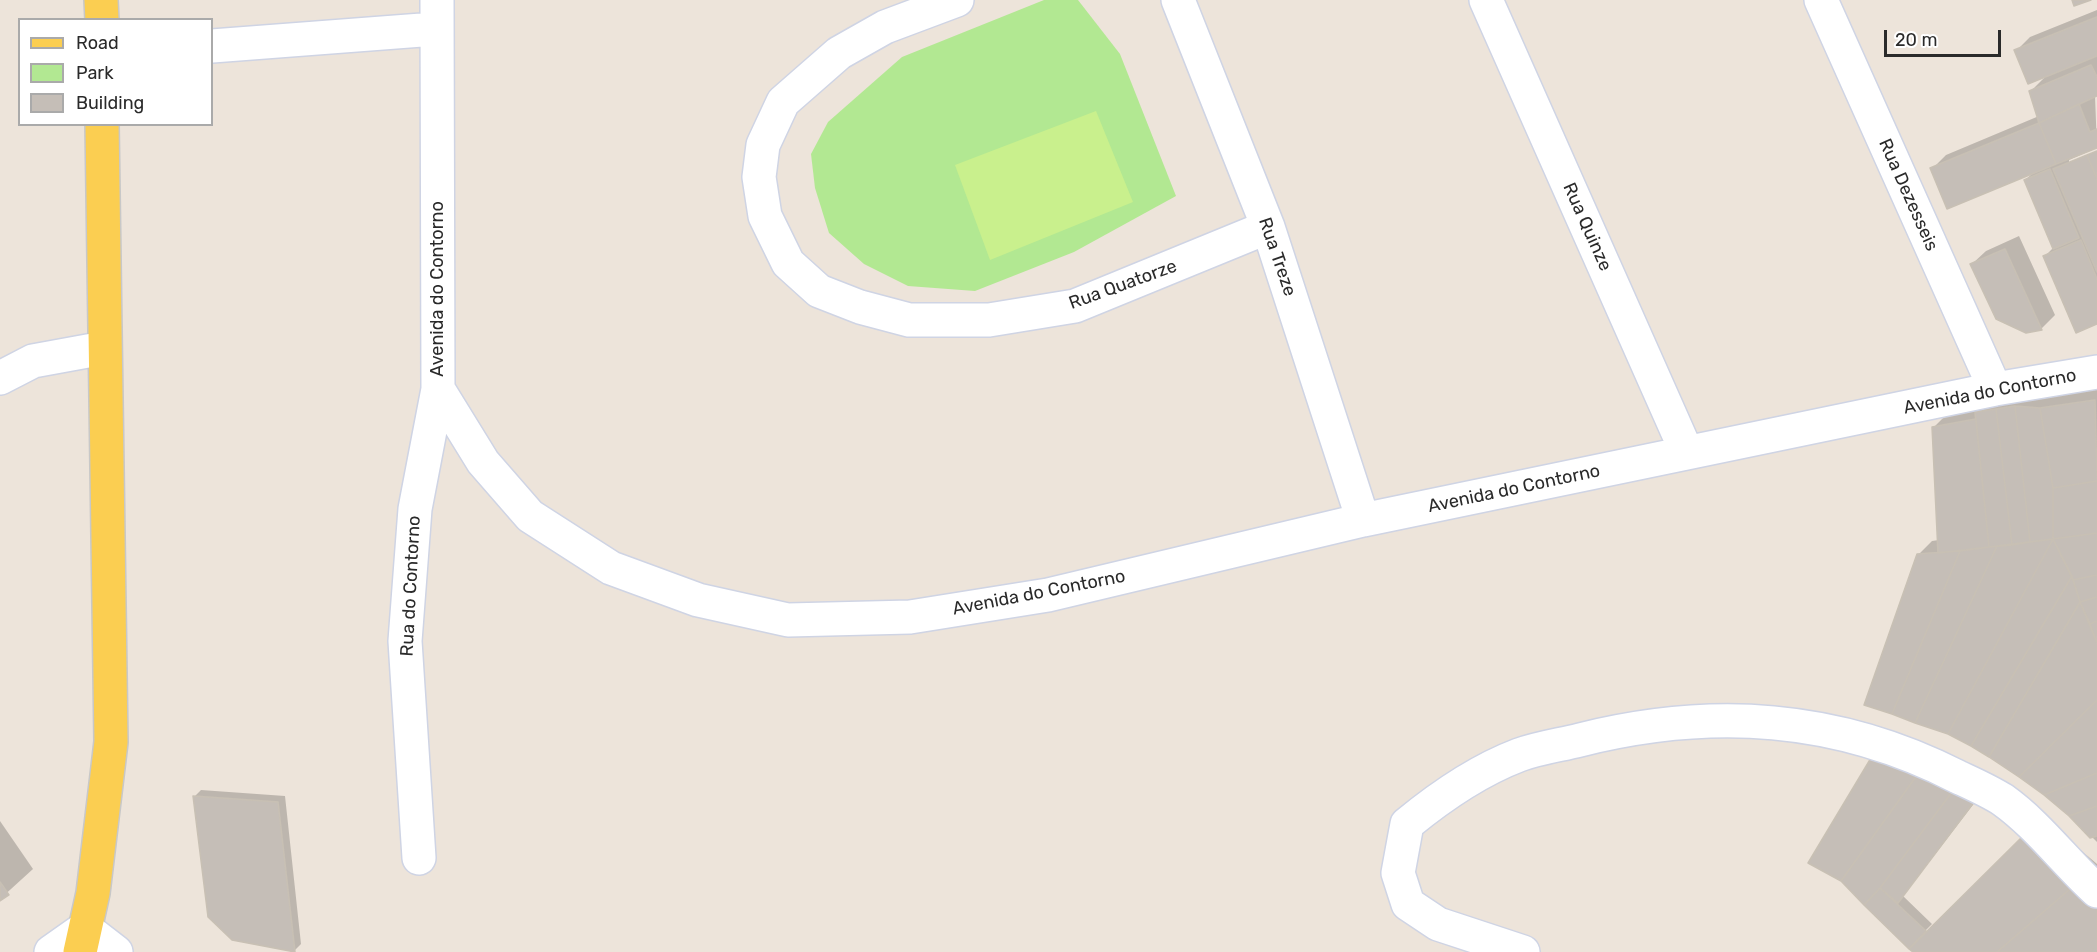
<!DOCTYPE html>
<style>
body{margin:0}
#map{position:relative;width:2097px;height:952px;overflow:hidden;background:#ede4da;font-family:Rubik,sans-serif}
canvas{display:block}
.legend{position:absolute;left:18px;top:18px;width:195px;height:108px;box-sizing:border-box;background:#fff;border:2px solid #aaa;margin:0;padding:8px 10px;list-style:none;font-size:18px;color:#2a2a2a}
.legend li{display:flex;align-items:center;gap:12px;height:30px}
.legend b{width:30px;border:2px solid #aaa}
.scale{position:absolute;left:1884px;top:30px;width:117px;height:27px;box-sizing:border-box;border:3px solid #2a2a2a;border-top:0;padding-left:8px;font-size:18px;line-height:21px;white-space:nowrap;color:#2a2a2a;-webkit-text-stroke:4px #fff;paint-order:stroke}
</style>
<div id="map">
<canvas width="2097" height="952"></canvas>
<ul class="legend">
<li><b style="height:8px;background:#fbce51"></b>Road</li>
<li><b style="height:16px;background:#b2e892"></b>Park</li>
<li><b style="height:16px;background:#c5beb7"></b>Building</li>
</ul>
<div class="scale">20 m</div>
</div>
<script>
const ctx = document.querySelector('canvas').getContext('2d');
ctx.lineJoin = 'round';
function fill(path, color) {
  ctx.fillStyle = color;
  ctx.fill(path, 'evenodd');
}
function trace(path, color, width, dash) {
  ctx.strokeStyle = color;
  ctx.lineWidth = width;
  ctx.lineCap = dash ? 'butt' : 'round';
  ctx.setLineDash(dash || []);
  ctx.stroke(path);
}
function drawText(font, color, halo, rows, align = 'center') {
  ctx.font = font + ' Rubik,sans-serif';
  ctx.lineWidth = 4.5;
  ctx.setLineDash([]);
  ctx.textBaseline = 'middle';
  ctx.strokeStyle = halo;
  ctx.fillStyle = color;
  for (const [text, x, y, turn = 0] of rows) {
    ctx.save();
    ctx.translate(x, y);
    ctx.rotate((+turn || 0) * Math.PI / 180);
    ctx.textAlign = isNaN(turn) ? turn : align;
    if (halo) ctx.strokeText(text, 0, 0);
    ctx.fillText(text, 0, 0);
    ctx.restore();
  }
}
fill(new Path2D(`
 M1044 0H1078L1120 54 1176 196 1074 252 975 291 908 286 864 264 829 233 815 188 811 154 828 122 902 57Z`), '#b2e892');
fill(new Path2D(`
 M1096 111 1133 202 990 260 955 165Z`), '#c9f08d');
fill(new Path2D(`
 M2097 10V95L2095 96 2097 148 2069 160V163L2097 151V323L2045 256 2054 247 2025 180 2033 173 1932 169 1946 155 2039 116 2031 91 2048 74 2016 51 2030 37Z
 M2019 236 2055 315 2042 328 2026 332 1972 264 1986 251Z
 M2097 388V842L2070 815 1918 555 1932 541 1939 540 1933 428 1947 414Z
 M1986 788 1903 896 1932 924 1911 945 1913 947 2043 818 2097 864V952H1915L1842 880Z
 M201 790 285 796 301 944 294 951 195 796Z
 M0 821 33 869 0 899Z`), '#0003');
const building = new Path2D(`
 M2072 0H2091L2074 6Z
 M2097 17V56L2028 84 2014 50Z
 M2091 65 2097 77V96L2039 123 2029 91Z
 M2079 104 2090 132 2097 129V148L2056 164 2039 123Z
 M2039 123 2056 164 1947 209 1930 168Z
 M2097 151V179L2087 155Z
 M2087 155 2097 179V272L2053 169Z
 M2050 169 2079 238 2053 249 2024 180Z
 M2081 240 2097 279V324L2076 333 2043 256Z
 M2005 249 2042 330 2026 333 1996 319 1970 264Z
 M2095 400 2097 481 2053 488 2040 408Z
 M2015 406 2030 542 2012 545 1996 409Z
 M2015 406 2040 408 2053 488V539L2030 542Z
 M1996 409 2012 545 1989 547 1975 412Z
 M1976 419 1989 547 1938 553 1932 427Z
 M2097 481V533L2053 539V488Z
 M2097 533V575L2073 580 2053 539Z
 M2053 539 2072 576 1971 746 1948 734Z
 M2053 539 1948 734 1915 723 1997 546Z
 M1997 546 1915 723 1892 714 1960 551Z
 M1960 551 1892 714 1864 705 1917 554Z
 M2097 575V597L2080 602 2073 580Z
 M2072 576 2080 602 1989 757 1971 746Z
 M2097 597V621L2090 624 2080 602Z
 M2080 602 2097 643V700L2019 777 1989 757Z
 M2097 621V643L2090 624Z
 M2097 700V773L2044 795 2019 777Z
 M1874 753 1920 771 1841 881 1808 863Z
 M1920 771 1955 788 1880 888 1864 905 1841 881Z
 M2097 773V806L2069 816 2044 795Z
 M1955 788 1974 802 1898 903 1880 888Z
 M193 796 278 802 295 952 232 940 208 917Z
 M2097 806V836L2090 838 2069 816Z
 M2022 837 2077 883 1997 952H1913L1909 949Z
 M0 882 9 895 0 901Z
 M2077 883 2097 908V952H1997Z
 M1880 888 1926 931 1909 949 1864 905Z`);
fill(building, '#c5beb7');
trace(building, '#c8c0b4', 1.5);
const minor = new Path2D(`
 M437 0 438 389 483 462 530 516 611 568 698 600 788 620 910 617 1048 595 1363 520 1995 389 2097 372
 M957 0 885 27 839 53 783 102 763 145 759 177 765 216 788 263 819 291 860 307 909 320H989L1075 306 1268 227
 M1178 0 1268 227 1363 520
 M1486 0 1687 453
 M1821 0 1995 389
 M212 46 435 29
 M0 378 33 361 104 348
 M419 858 405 641 415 509 438 389
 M51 952 85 928 116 952
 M1523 952 1438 924 1408 904 1398 873 1407 824C1441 796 1477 771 1519 755 1538 748 1560 745 1580 740 1712 707 1837 715 1958 777 1973 784 1989 791 2003 800 2038 825 2065 862 2097 891`);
const major = new Path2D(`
 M101 0 102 20
 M80 952 93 893 111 742 102 124`);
trace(minor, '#cfd4e4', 36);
trace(major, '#c8c8c8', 36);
trace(minor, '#fff', 33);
trace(major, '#fbce51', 33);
drawText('18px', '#2a2a2a', '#fff', [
 ["Rua Dezesseis",1908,195,66],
 ["Rua Quinze",1587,227,66],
 ["Rua Treze",1277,257,71],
 ["Rua Quatorze",1123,285,-20],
 ["Avenida do Contorno",438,289,-90],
 ["Avenida do Contorno",1990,392,-11],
 ["Avenida do Contorno",1514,489,-12],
 ["Rua do Contorno",411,586,-87],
 ["Avenida do Contorno",1039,593,-11]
]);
</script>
